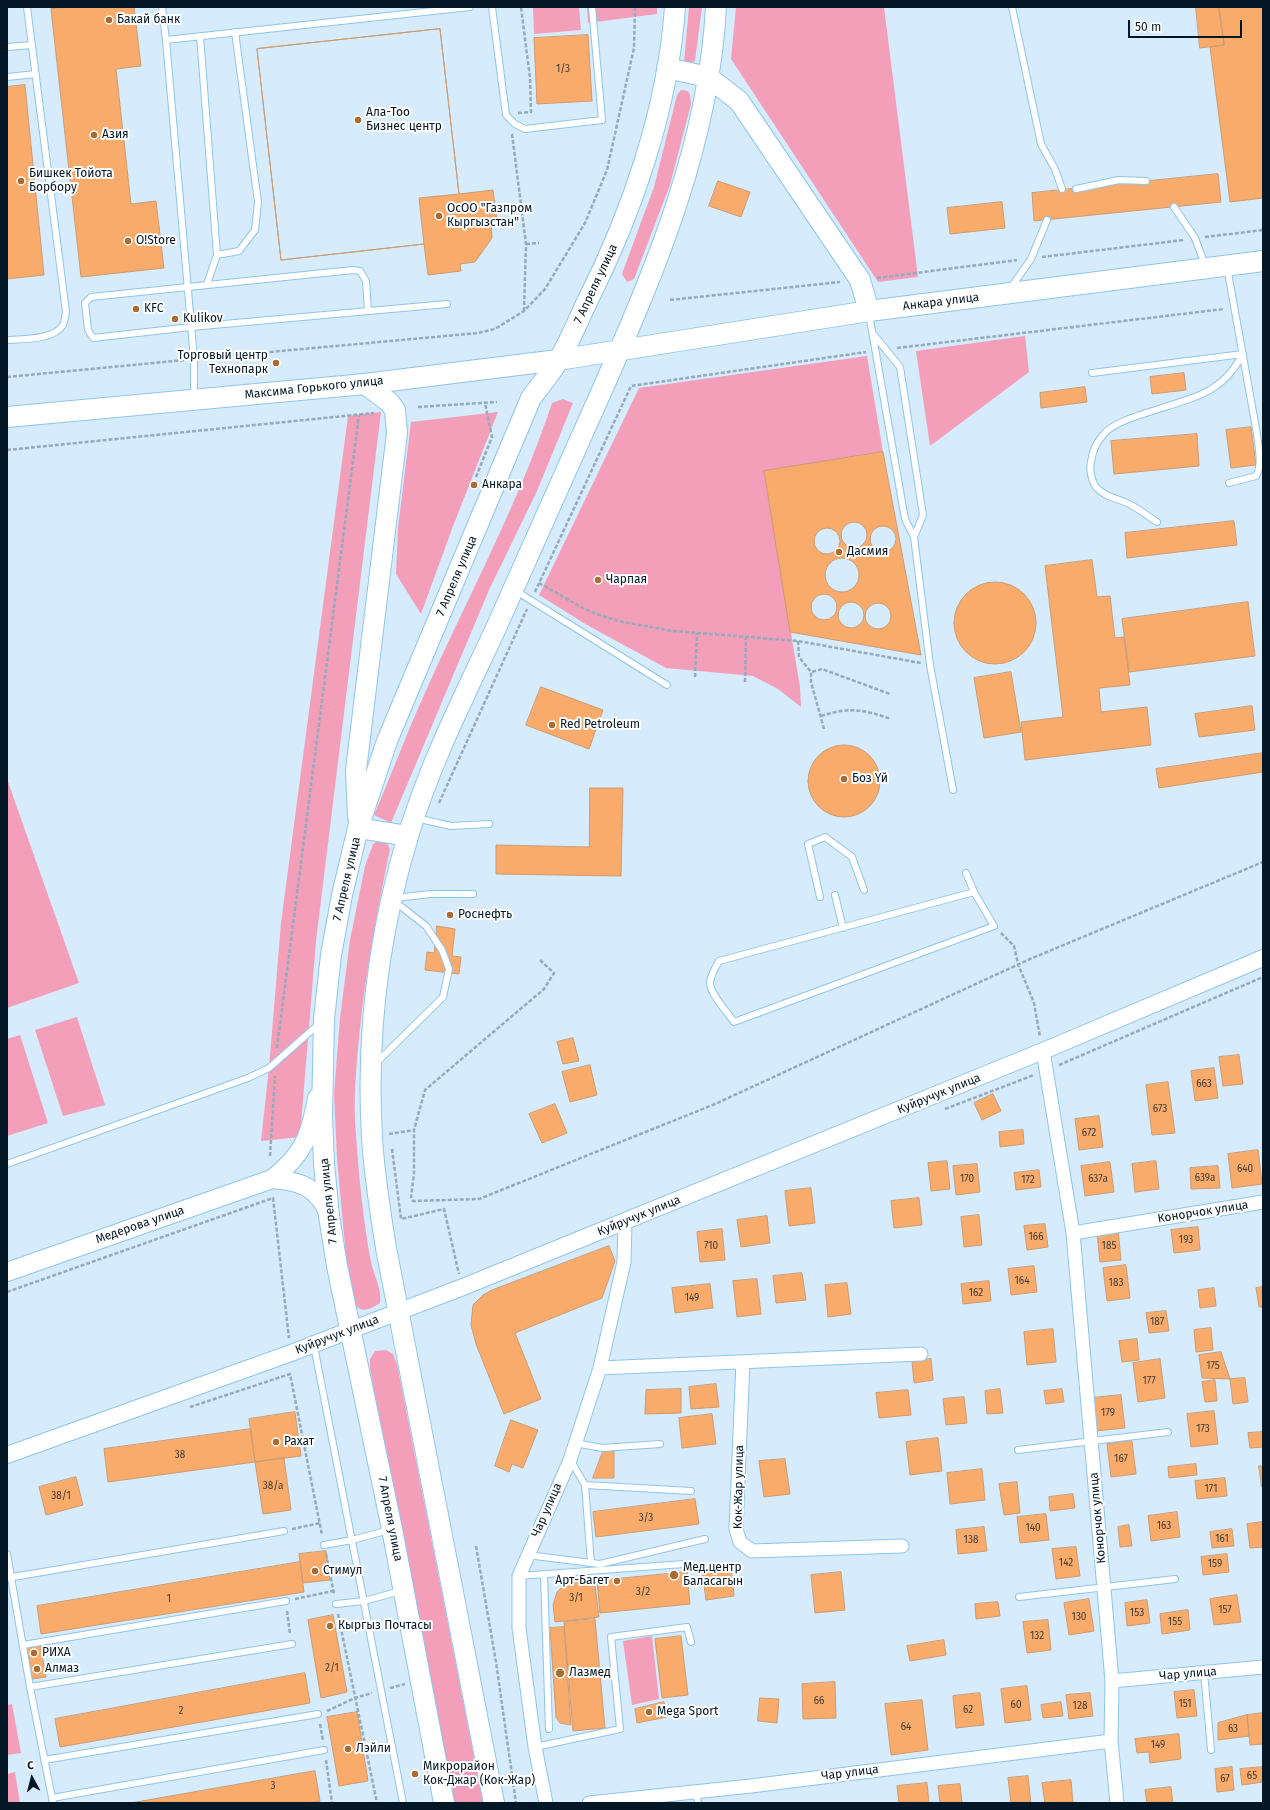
<!DOCTYPE html>
<meta charset="utf-8">
<style>
body{margin:0}
#map{position:relative;width:1270px;height:1810px;overflow:hidden;background:#d6ebfc;font-family:"Fira Sans",sans-serif}
canvas{display:block}
.frame{position:absolute;inset:0;border:8px solid #031726;pointer-events:none}
.north{position:absolute;left:12px;top:1758px;width:40px;height:40px;-webkit-text-stroke:3px #fff;paint-order:stroke;rotate:353deg;font-size:11px;font-weight:700;line-height:16px;text-align:center;color:#031726}
.north::after{content:'';display:block;margin:auto;width:14px;height:18px;background:#031726;clip-path:polygon(50% 0,100% 100%,50% 72%,0 100%)}
.scale{position:absolute;left:1128px;top:20px;width:114px;height:18px;box-sizing:border-box;border:2px solid #031726;border-top:0;padding-left:5px;font-size:12px;line-height:14px;white-space:nowrap;color:#031726;-webkit-text-stroke:3px #fff;paint-order:stroke}
</style>
<div id="map">
<canvas width="1270" height="1810"></canvas>
<div class="frame"></div>
<div class="north">С</div>
<div class="scale">50 m</div>
</div>
<script>
const ctx = document.querySelector('canvas').getContext('2d');
ctx.lineJoin = 'round';
function fill(path, color) {
  ctx.fillStyle = color;
  ctx.fill(path, 'evenodd');
}
function trace(path, color, width, dash) {
  ctx.strokeStyle = color;
  ctx.lineWidth = width;
  ctx.lineCap = dash ? 'butt' : 'round';
  ctx.setLineDash(dash || []);
  ctx.stroke(path);
}
function drawText(font, color, halo, rows, align = 'center') {
  ctx.font = font + ' "Fira Sans",sans-serif';
  ctx.lineWidth = 4;
  ctx.setLineDash([]);
  ctx.textBaseline = 'middle';
  ctx.strokeStyle = halo;
  ctx.fillStyle = color;
  for (const [text, x, y, turn = 0] of rows) {
    ctx.save();
    ctx.translate(x, y);
    ctx.rotate((+turn || 0) * Math.PI / 180);
    ctx.textAlign = isNaN(turn) ? turn : align;
    if (halo) ctx.strokeText(text, 0, 0);
    ctx.fillText(text, 0, 0);
    ctx.restore();
  }
}
fill(new Path2D(`
 M533 7H579L581 30 534 34Z
 M587 7H657V14L588 23Z
 M689 7H702L695 61 690 63 684 61Z
 M736 7H884L918 277 878 282 731 59Z
 M681 90 688 91 690 95 691 104 670 185 634 279 627 282 622 274 654 187 677 95Z
 M1025 336 1029 372 930 446 916 351Z
 M867 356 883 452 764 472 800 687 801 707 778 689 753 676 666 668 587 625 539 595 639 388Z
 M563 399 573 403 537 491 489 590 391 823 374 815C393 771 409 727 429 684 471 591 520 500 552 403Z
 M381 412 316 941 300 1137 261 1141 269 1068 281 923 348 416Z
 M498 412 453 526 421 614 396 574 398 528 411 422Z
 M7 779 79 983 7 1008Z
 M378 841 387 843 390 849C377 912 365 975 359 1038 356 1070 353 1103 356 1135 359 1177 363 1220 371 1262 374 1276 382 1288 380 1303 373 1308 362 1314 355 1305L347 1269 337 1158 334 1094 340 1018 350 940 365 866 373 844Z
 M77 1017 105 1105 63 1116 35 1030Z
 M20 1035 48 1123 7 1136V1039Z
 M386 1350 393 1354 397 1364 483 1803H454L370 1369V1359L375 1351Z
 M652 1636 659 1699 632 1705 623 1641Z
 M12 1704 21 1753 7 1755V1705Z
 M15 1772 20 1803H7V1774Z`), '#f49fb9');
const building = new Path2D(`
 M71 7H134L141 66 116 69 131 204 156 201 164 268 81 277 51 9Z
 M1196 7H1219L1224 45 1200 48Z
 M1219 7H1263V198L1230 202 1210 47 1224 45Z
 M440 29 459 194 493 190 497 221 491 222 492 238 475 262 460 264 461 271 428 275 424 244 281 260 257 49Z
 M440 29 459 194 419 198 424 244 281 260 257 49Z
 M588 35 592 101 537 104 534 38Z
 M25 85 44 275 7 279V87Z
 M1218 174 1221 202 1034 221 1032 193Z
 M718 181 750 192 741 217 709 206Z
 M1002 202 1005 228 950 234 947 208Z
 M1184 373 1186 390 1152 394 1150 377Z
 M1085 387 1087 402 1041 408 1040 393Z
 M1251 427 1256 465 1231 468 1226 430Z
 M1197 434 1199 466 1114 474 1111 441Z
 M883 452 921 655 790 632 764 471Z
 M1234 521 1237 545 1127 558 1125 533Z
 M841 535a13 13 0 1 1 26 0a13 13 0 1 1-26 0Z
 M870 539a13 13 0 1 1 26 0a13 13 0 1 1-26 0Z
 M814 541a13 13 0 1 1 26 0a13 13 0 1 1-26 0Z
 M825 575a17 17 0 1 1 34 0a17 17 0 1 1-34 0Z
 M1092 560 1097 597 1110 596 1115 638 1124 637 1130 685 1099 688 1101 712 1147 707 1151 745 1025 760 1021 722 1063 717 1045 566Z
 M954 623a41 41 0 1 1 82 0a41 41 0 1 1-82 0Z
 M811 607a13 13 0 1 1 26 0a13 13 0 1 1-26 0Z
 M838 615a13 13 0 1 1 26 0a13 13 0 1 1-26 0Z
 M1248 602 1255 656 1129 672 1122 619Z
 M865 616a13 13 0 1 1 26 0a13 13 0 1 1-26 0Z
 M1011 672 1021 732 984 738 974 678Z
 M541 687 603 710 589 749 526 725Z
 M1252 706 1255 730 1199 737 1195 714Z
 M808 781a36 36 0 1 1 72 0a36 36 0 1 1-72 0Z
 M1263 753V772L1159 788 1156 769Z
 M590 788H623L621 876 496 874V845L589 847Z
 M437 926 455 929 452 956 461 957 459 974 425 970 427 952 434 953Z
 M573 1038 579 1061 563 1064 557 1042Z
 M1239 1055 1243 1084 1223 1086 1219 1057Z
 M590 1065 597 1095 570 1102 562 1072Z
 M1214 1068 1218 1098 1195 1101 1191 1071Z
 M1168 1082 1175 1133 1152 1135 1146 1085Z
 M993 1094 1001 1111 982 1120 974 1103Z
 M555 1104 567 1133 542 1143 529 1114Z
 M1099 1116 1103 1147 1079 1150 1075 1119Z
 M1023 1130 1024 1144 1000 1147 999 1132Z
 M1258 1150 1262 1184 1232 1188 1228 1154Z
 M947 1161 950 1189 931 1191 928 1163Z
 M1156 1161 1159 1189 1135 1192 1132 1164Z
 M1110 1162 1114 1192 1085 1196 1081 1166Z
 M977 1164 980 1192 956 1195 953 1166Z
 M1218 1166 1220 1188 1191 1189 1190 1168Z
 M1039 1170 1041 1187 1016 1190 1014 1173Z
 M811 1188 815 1223 789 1226 785 1191Z
 M919 1198 922 1225 894 1228 891 1201Z
 M979 1215 982 1245 964 1247 961 1217Z
 M767 1216 770 1243 741 1247 737 1220Z
 M1045 1224 1048 1247 1027 1250 1024 1226Z
 M1198 1227 1200 1250 1174 1253 1171 1230Z
 M722 1229 725 1260 700 1262 697 1232Z
 M1118 1230 1121 1260 1100 1262 1097 1233Z
 M609 1246 615 1261 602 1298 515 1333 541 1399 504 1414 476 1344 471 1325 473 1305 483 1295 492 1290Z
 M1126 1265 1130 1298 1107 1301 1103 1268Z
 M1034 1266 1037 1292 1011 1295 1008 1269Z
 M802 1273 806 1300 776 1303 773 1276Z
 M757 1279 761 1314 737 1317 733 1281Z
 M989 1281 991 1301 963 1304 961 1284Z
 M847 1283 851 1314 828 1317 825 1285Z
 M710 1284 713 1308 675 1313 672 1288Z
 M1263 1287V1307H1259L1256 1288Z
 M1214 1288 1216 1306 1200 1308 1198 1290Z
 M1166 1311 1169 1331 1149 1333 1146 1313Z
 M1211 1328 1213 1350 1196 1352 1194 1330Z
 M1053 1329 1056 1362 1027 1365 1024 1332Z
 M1137 1339 1139 1360 1122 1362 1119 1341Z
 M1221 1352 1230 1379 1202 1378 1199 1355Z
 M931 1359 933 1380 914 1383 912 1361Z
 M1160 1359 1165 1398 1138 1402 1133 1363Z
 M1245 1378 1248 1402 1233 1404 1230 1379Z
 M1215 1380 1217 1401 1205 1402 1202 1382Z
 M716 1384 719 1407 691 1409 689 1387Z
 M681 1389V1413L645 1414 646 1390Z
 M1000 1389 1003 1413 987 1414 985 1391Z
 M1062 1389 1064 1402 1046 1404 1044 1391Z
 M908 1390 911 1415 879 1418 876 1393Z
 M1121 1395 1125 1428 1095 1431 1092 1398Z
 M964 1397 967 1423 946 1425 943 1399Z
 M1214 1411 1218 1444 1191 1447 1187 1414Z
 M295 1412 301 1456 255 1462 249 1419Z
 M712 1414 716 1444 682 1448 679 1418Z
 M511 1420 538 1430 523 1468 512 1464 509 1472 495 1466Z
 M251 1429 255 1462 108 1482 104 1449Z
 M1263 1432V1447L1250 1448 1248 1433Z
 M938 1438 942 1471 910 1475 906 1442Z
 M1132 1441 1136 1474 1111 1477 1107 1444Z
 M604 1449 614 1451V1478H593Z
 M284 1458 291 1510 263 1514 255 1462Z
 M785 1459 790 1494 764 1497 759 1461Z
 M1196 1464 1197 1475 1169 1478 1168 1467Z
 M1259 1466H1263V1487H1262Z
 M982 1469 985 1500 950 1504 947 1473Z
 M76 1477 83 1505 46 1515 39 1487Z
 M1225 1478 1227 1496 1197 1499 1195 1481Z
 M1017 1482 1020 1513 1004 1515 999 1484Z
 M1073 1494 1075 1508 1050 1511 1049 1497Z
 M695 1499 699 1524 596 1537 593 1512Z
 M1177 1512 1180 1537 1151 1541 1148 1516Z
 M1046 1514 1049 1540 1020 1543 1017 1517Z
 M1263 1522V1547L1250 1548 1247 1524Z
 M1129 1525 1132 1546 1120 1547 1118 1527Z
 M984 1527 987 1551 958 1554 956 1530Z
 M1232 1529 1234 1546 1212 1548 1210 1532Z
 M1076 1547 1080 1576 1056 1579 1052 1549Z
 M326 1551 330 1580 303 1583 299 1554Z
 M1227 1554 1229 1572 1203 1575 1201 1557Z
 M300 1562 304 1592 41 1634 37 1606Z
 M731 1566 734 1596 706 1600 702 1570Z
 M687 1572 690 1604 600 1613 597 1581Z
 M841 1572 845 1610 815 1613 811 1575Z
 M594 1577 599 1617 555 1622 553 1605 557 1592 567 1583 583 1578Z
 M1237 1595 1241 1622 1214 1625 1210 1599Z
 M1089 1599 1094 1631 1069 1635 1064 1603Z
 M1147 1600 1150 1623 1127 1626 1125 1603Z
 M998 1602 1000 1616 976 1619 975 1604Z
 M1188 1610 1190 1630 1162 1634 1160 1614Z
 M333 1615 347 1692 321 1698 308 1620Z
 M595 1619 605 1728 573 1731 564 1622Z
 M1048 1620 1051 1650 1027 1653 1023 1622Z
 M564 1627 571 1725 560 1723 556 1717 550 1628Z
 M681 1636 688 1695 662 1698 655 1639Z
 M944 1640 946 1655 910 1661 907 1646Z
 M40 1644 46 1677 32 1679 26 1646Z
 M305 1673 310 1703 60 1747 55 1719Z
 M835 1682 836 1718 803 1719 802 1684Z
 M1027 1686 1031 1720 1005 1723 1001 1689Z
 M1194 1690 1197 1716 1177 1718 1174 1692Z
 M980 1693 984 1725 956 1728 953 1696Z
 M1090 1693 1093 1716 1069 1719 1066 1695Z
 M760 1698 779 1699 777 1723 758 1721Z
 M922 1700 928 1750 891 1755 885 1704Z
 M664 1702 667 1717 637 1723 635 1709Z
 M1061 1702 1063 1716 1043 1718 1041 1705Z
 M357 1712 368 1781 339 1786 327 1717Z
 M1263 1713V1744L1250 1745 1247 1715Z
 M1247 1715 1249 1736 1218 1740V1723Z
 M1179 1734 1181 1759 1150 1763 1149 1752 1137 1753 1135 1739Z
 M1232 1767 1234 1790 1217 1792 1215 1769Z
 M1263 1767V1782L1242 1785 1240 1769Z
 M315 1771 320 1801 309 1803H131Z
 M1028 1776 1031 1803H1011L1008 1778Z
 M1071 1780 1073 1803H1045L1042 1783Z
 M927 1783 929 1803H899L897 1786Z
 M960 1784 962 1803H940L938 1786Z
 M1171 1787 1173 1803H1147L1145 1790Z`);
fill(building, '#f8ab6a');
trace(building, '#cc9b73', 1);
const service = new Path2D(`
 M162 7 166 40
 M492 7 506 115 515 124 525 129 602 120 592 7
 M1012 7 1041 144 1055 169 1062 189
 M200 36 217 255
 M7 47 32 45
 M7 77 36 74
 M1076 189 1119 180 1146 181
 M1174 207 1195 238 1205 265
 M1227 267 1257 434C1258 446 1263 465 1256 476L1229 483
 M207 284 217 255 239 251 255 230 258 202 235 32
 M1010 289 1031 259 1047 220
 M368 311 366 281 360 271 353 270 91 297 85 303 88 330 93 338 191 327 447 304
 M869 314 905 519 914 537 930 665 953 790
 M874 335 900 367 923 515 914 537
 M7 340C23 339 54 340 63 325 65 321 65 316 66 312L27 7
 M1092 373 1243 354
 M194 396V359L166 40 470 7
 M1157 522C1148 516 1139 509 1129 504 1118 498 1106 498 1097 488 1092 483 1089 470 1091 462 1092 453 1096 443 1103 435 1119 414 1186 406 1213 388 1227 379 1235 368 1243 354
 M516 591 667 685
 M416 818 451 826 489 824
 M966 873 974 892 994 926 734 1022C728 1013 709 993 710 982 711 975 715 968 719 961L974 892
 M835 895 843 928
 M820 897 808 844 825 837 852 857 864 890
 M395 898 431 894H473
 M376 1063 443 997 449 969 442 950 426 926 394 901
 M7 1164 248 1078 269 1068 320 1023
 M314 1346 403 1803
 M575 1443 602 1448 660 1444
 M1018 1450 1168 1432
 M571 1461 585 1485 591 1563
 M585 1485 691 1491
 M324 1545 352 1540 389 1530
 M7 1554 30 1687 53 1803
 M527 1555 600 1564 705 1539
 M544 1575 549 1729
 M519 1576 684 1564
 M7 1578 284 1531
 M1019 1597 1175 1579
 M336 1604 364 1601 401 1591
 M23 1645 286 1601
 M1204 1672 1211 1750
 M30 1687 292 1644
 M535 1747 620 1729 611 1637 687 1627 691 1642
 M44 1760 318 1714
 M696 1792 698 1803
 M52 1798 324 1750`);
const minor = new Path2D(`
 M1043 1051 1073 1233 1112 1681 1111 1741 1117 1803
 M1073 1233 1263 1202
 M743 1362 736 1529 740 1542 752 1551 902 1546
 M600 1368 921 1354
 M1112 1681 1263 1667
 M546 1803 535 1747 519 1628V1576L570 1460 600 1368 624 1262 625 1222
 M589 1803 751 1786 1111 1741`);
const tertiary = new Path2D(`
 M7 1455 291 1353 463 1287 1043 1051 1263 958`);
const secondary = new Path2D(`
 M272 1179C301 1181 317 1187 329 1214
 M7 1272 272 1179C304 1154 310 1136 317 1098`);
const primary = new Path2D(`
 M667 68 708 77 739 101 860 280 869 311
 M7 417 365 384 558 360 869 311 1263 261
 M358 817 356 770 397 433 395 410 389 402 365 384
 M358 828 408 836
 M444 1803 392 1529 337 1266 329 1216 324 1164 322 1115 324 1019 331 955 342 895 358 828 387 741 531 398C540 386 550 374 558 361 569 343 577 323 586 304 632 213 668 109 675 7
 M494 1803 386 1248C380 1211 374 1174 372 1137 366 1035 379 931 409 833 431 761 465 695 496 628 532 548 568 468 603 388 657 266 709 142 716 7`);
trace(service, '#8ec5ed', 8);
trace(minor, '#8ec5ed', 15);
trace(tertiary, '#8ec5ed', 18);
trace(secondary, '#8ec5ed', 20);
trace(primary, '#8ec5ed', 22);
trace(new Path2D(`
 M518 113 531 112 530 78 521 7
 M512 134 526 244 524 310
 M1205 237 1263 230
 M526 244 539 243
 M1042 257 1184 240
 M877 278 1017 260
 M670 300 840 282
 M897 348 1224 309
 M204 358 478 333 495 329 524 311 545 289 585 223 607 170 634 48 635 7
 M7 377 185 360
 M418 407 497 402
 M7 450 374 413
 M476 477 492 437 485 403
 M539 583 583 608 602 616 623 622 673 631 798 641 921 663
 M535 592 631 386 866 352
 M798 641 799 657 811 672
 M695 677 697 633
 M745 682 746 637
 M821 716C849 707 862 709 891 719
 M824 729 811 682V672L822 669 890 694
 M439 803 527 609
 M1001 933 1014 946 1018 964 1034 1003 1040 1037
 M540 960 554 973 544 989 425 1090 414 1130V1174L411 1197 413 1201 479 1199 715 1104 1030 959 1263 862
 M277 1048 359 415
 M1059 1065 1263 977
 M945 1109 1034 1075
 M389 1134 414 1130
 M392 1149 401 1219 444 1209 459 1274
 M270 1156 275 1076
 M7 1292 273 1198 289 1338
 M190 1407 290 1374 322 1535
 M292 1529 320 1523
 M476 1546 496 1662 516 1803
 M326 1554 334 1594
 M295 1599 333 1591
 M287 1611 290 1634
 M338 1614 377 1803
 M390 1688 405 1684
 M327 1711 355 1698 372 1693
 M320 1724 323 1741
 M326 1760 332 1803`), '#95aaba', 2.5, [4, 2]);
trace(service, '#fff', 6);
trace(minor, '#fff', 13);
trace(tertiary, '#fff', 16);
trace(secondary, '#fff', 18);
trace(primary, '#fff', 20);
for (const [x, y, r, color] of [
 [109,20,4,"#ab6c33"],
 [358,120,4,"#ab6c33"],
 [94,135,4,"#ab6c33"],
 [21,181,4,"#ab6c33"],
 [439,216,4,"#ab6c33"],
 [128,241,4,"#ab6c33"],
 [136,309,4,"#ab6c33"],
 [175,319,4,"#ab6c33"],
 [276,363,4,"#ab6c33"],
 [474,485,4,"#ab6c33"],
 [839,552,4,"#ab6c33"],
 [598,580,4,"#ab6c33"],
 [552,725,4,"#ab6c33"],
 [844,779,4,"#ab6c33"],
 [450,915,4,"#ab6c33"],
 [276,1442,4,"#ab6c33"],
 [315,1571,4,"#ab6c33"],
 [674,1575,5,"#ab6c33"],
 [617,1581,4,"#ab6c33"],
 [330,1626,4,"#ab6c33"],
 [34,1653,4,"#ab6c33"],
 [37,1669,4,"#ab6c33"],
 [560,1673,5,"#ab6c33"],
 [649,1712,4,"#ab6c33"],
 [348,1749,4,"#ab6c33"],
 [415,1774,4,"#ab6c33"]
]) {
  const dot = new Path2D();
  dot.arc(x, y, r, 0, 2 * Math.PI);
  ctx.fillStyle = color;
  ctx.fill(dot);
  trace(dot, '#fff', 1.5);
}
drawText('10px', '#403c37', null, [
 ["1/3",563,69],
 ["663",1204,1084],
 ["673",1160,1109],
 ["672",1089,1133],
 ["640",1245,1169],
 ["639а",1205,1178],
 ["170",967,1179],
 ["637а",1098,1179],
 ["172",1028,1180],
 ["166",1036,1237],
 ["193",1186,1240],
 ["710",711,1246],
 ["185",1109,1246],
 ["164",1022,1281],
 ["183",1116,1283],
 ["162",976,1293],
 ["149",692,1298],
 ["187",1157,1322],
 ["175",1213,1366],
 ["177",1149,1381],
 ["179",1108,1413],
 ["173",1203,1429],
 ["38",180,1455],
 ["167",1121,1459],
 ["38/а",273,1486],
 ["171",1211,1489],
 ["38/1",61,1496],
 ["3/3",646,1518],
 ["163",1164,1526],
 ["140",1033,1528],
 ["161",1222,1539],
 ["138",971,1540],
 ["142",1066,1563],
 ["159",1215,1564],
 ["3/2",643,1592],
 ["3/1",576,1598],
 ["1",169,1599],
 ["157",1225,1610],
 ["153",1137,1613],
 ["130",1079,1617],
 ["155",1175,1622],
 ["132",1037,1636],
 ["2/1",332,1668],
 ["66",819,1701],
 ["151",1185,1704],
 ["60",1016,1705],
 ["128",1080,1706],
 ["62",968,1710],
 ["2",181,1711],
 ["64",906,1727],
 ["63",1233,1729],
 ["149",1158,1745],
 ["65",1252,1776],
 ["67",1225,1779],
 ["3",273,1786]
]);
drawText('12px', '#031726', '#fff', [
 ["Бакай банк",117,20],
 ["Ала-Тоо",366,113],
 ["Бизнес центр",366,127],
 ["Азия",102,135],
 ["Бишкек Тойота",29,174],
 ["Борбору",29,188],
 ["ОсОО \"Газпром",447,209],
 ["Кыргызстан\"",447,223],
 ["O!Store",136,241],
 ["KFC",144,309],
 ["Kulikov",183,319],
 ["Торговый центр",268,356,"right"],
 ["Технопарк",268,370,"right"],
 ["Анкара",482,485],
 ["Дасмия",847,552],
 ["Чарпая",606,580],
 ["Red Petroleum",560,725],
 ["Боз Үй",852,779],
 ["Роснефть",458,915],
 ["Рахат",284,1442],
 ["Мед.центр",683,1568],
 ["Баласагын",683,1582],
 ["Стимул",323,1571],
 ["Арт-Багет",609,1581,"right"],
 ["Кыргыз Почтасы",338,1626],
 ["РИХА",42,1653],
 ["Алмаз",45,1669],
 ["Лазмед",569,1673],
 ["Mega Sport",657,1712],
 ["Лэйли",356,1749],
 ["Микрорайон",423,1767],
 ["Кок-Джар (Кок-Жар)",423,1781]
], 'left');
drawText('12px', '#031726', '#fff', [
 ["7 Апреля улица",596,284,-65],
 ["Анкара улица",941,302,-7],
 ["Максима Горького улица",314,388,-6],
 ["7 Апреля улица",457,576,-67],
 ["7 Апреля улица",347,879,-77],
 ["Куйручук улица",939,1094,-22],
 ["7 Апреля улица",329,1201,-96],
 ["Конорчок улица",1203,1212,-9],
 ["Куйручук улица",639,1216,-22],
 ["Медерова улица",140,1225,-19],
 ["Куйручук улица",337,1335,-21],
 ["Кок-Жар улица",739,1487,-89],
 ["Чар улица",547,1510,-66],
 ["Конорчок улица",1098,1518,-95],
 ["7 Апреля улица",390,1519,79],
 ["Чар улица",1188,1674,-5],
 ["Чар улица",850,1773,-7]
]);
</script>
